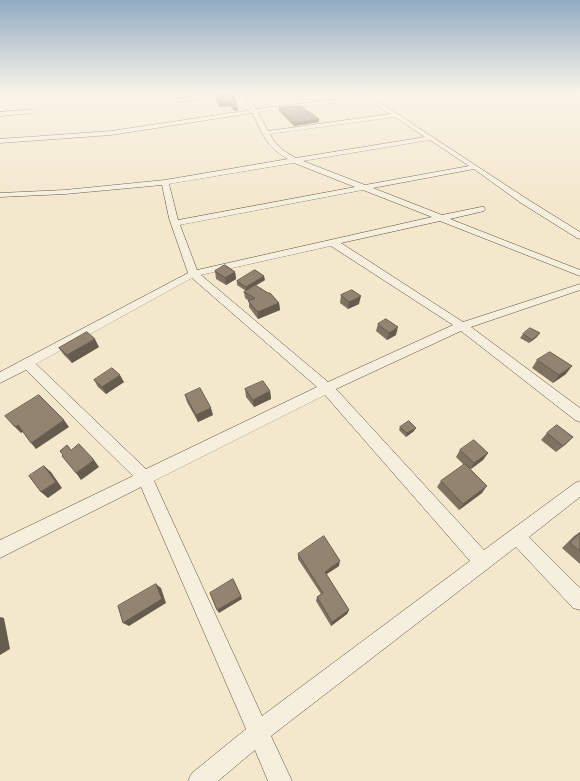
<!DOCTYPE html>
<style>
body{margin:0}
canvas{display:block;background:#f3e7cc}
</style>
<canvas width="580" height="781"></canvas>
<script>
const ctx = document.querySelector('canvas').getContext('2d');
ctx.lineJoin = 'round';
function trace(path, color, width, dash) {
  ctx.strokeStyle = color;
  ctx.lineWidth = width;
  ctx.lineCap = dash ? 'butt' : 'round';
  ctx.setLineDash(dash || []);
  ctx.stroke(path);
}
function fill(path, color) {
  ctx.fillStyle = color;
  ctx.fill(path, 'evenodd');
}
const minor = new Path2D(`
 M217 94H231L178 102 175 100 178 98Z
 M243 94H247L256 109 363 96 362 94H367L527 199 580 232V239L577 238 521 203 474 169 373 188 442 215 481 207H484L485 209 484 211 450 219 580 270V276L440 221 341 243 463 322 580 284V290L471 327 580 408V422L575 420 461 331 336 389 484 550 575 483 580 481V497L529 537 580 588V610L573 608 516 547 271 736 292 781H268L255 750 218 781H188L192 773 246 729 141 487 0 558V540L133 476 26 370 0 383V372L188 273 169 218 162 185 65 194 0 197V193L65 190 165 180 288 159C266 147 263 134 252 113L111 135 0 143V139L111 131 251 110ZM367 99 390 114 268 131 258 112ZM395 117 425 137 296 158C284 151 276 147 270 134ZM430 140 469 166 365 185 303 161ZM294 163 355 187 178 220 169 184ZM363 190 432 217 197 270 180 225ZM331 246 453 325 328 382 201 275ZM192 278 317 387 146 469 36 364ZM325 395 470 561 262 716 154 481Z
 M30 110 32 111V113L0 116V112Z`);
trace(minor, '#5b4c3c', 1);
fill(minor, '#f7efde');
fill(new Path2D(`
 M216 94 237 107 238 110 234 111 230 106 219 107Z
 M279 108 319 119V122L294 126 279 111Z
 M215 271 235 272 236 279 226 285 216 279Z
 M265 280 255 286 279 303 280 310 258 319 249 307V301L245 298 244 292 246 291 237 285V281Z
 M341 295 359 304 348 309 340 303Z
 M378 324 396 335 387 340 376 331Z
 M523 334 537 337 529 343 520 338Z
 M99 347 72 363 64 355 59 348Z
 M537 360 566 374 553 383 532 368Z
 M94 380 124 382 106 394 98 387Z
 M245 389 270 391 271 399 254 407 246 397Z
 M185 395 213 415 198 422 187 402Z
 M400 427 414 431 406 437 399 430Z
 M547 433 566 444 556 452 541 440Z
 M460 450 488 453 483 460 470 469 482 493 459 510 437 487 441 481 464 465 456 457Z
 M580 532V564L562 548 574 536Z
 M298 554 339 566 326 574 349 610 347 614 331 626 316 601 317 597 321 594 298 559Z`), '#7e7260');
fill(new Path2D(`
 M230 102V106L219 107 218 103Z
 M234 107H237L238 110 234 111Z
 M319 119V122L294 126V123Z
 M235 272 236 279 226 285 225 278Z
 M264 276 265 280 246 291V287Z
 M361 296 359 304 348 309 349 302Z
 M279 303 280 310 258 319V312Z
 M398 327 396 335 387 340 389 333Z
 M540 333 537 337 529 343 532 340Z
 M95 339 99 347 72 363 67 355Z
 M572 366 566 374 553 383 559 375Z
 M120 375 124 382 106 394 102 387Z
 M270 391 271 399 254 407 253 400Z
 M211 408 213 415 198 422 196 415Z
 M64 420 69 427 36 449 31 443Z
 M18 425 24 431 21 433 15 427Z
 M416 428 414 431 406 437 407 433Z
 M573 437 566 444 556 452 563 446Z
 M488 453 483 460 470 470 474 463Z
 M94 460 99 467 81 480 76 473Z
 M44 466 51 472 62 488 48 498 41 492Z
 M487 486 482 493 459 510 463 504Z
 M340 561 339 566 324 576 325 572Z
 M156 584 161 588 166 603 129 626 123 623Z
 M241 596 242 599 219 613 217 610Z
 M349 610 347 614 331 626 332 622Z
 M0 617 4 618 10 649 0 655Z`), '#665c4e');
const building = new Path2D(`
 M216 94H233L237 107H234L230 102 218 103Z
 M300 106 319 119 294 123 279 108Z
 M225 265 235 272 225 278 215 271Z
 M255 270 264 276 246 287 237 281Z
 M255 285 268 293H270L279 303 258 312 248 301 255 298 244 292Z
 M352 290 361 296 349 302 341 295Z
 M386 319 398 327 389 333 378 324Z
 M530 328 540 333 532 340 523 334Z
 M87 332 95 339 67 355 59 348Z
 M550 352 572 366 559 375 537 360Z
 M112 368 120 375 102 387 94 380Z
 M263 381 270 391 253 400 245 389Z
 M200 388 211 408 196 415 185 395Z
 M39 395 64 420 31 443 18 425 15 427 5 416Z
 M409 421 416 428 407 433 400 427Z
 M557 425 573 437 563 446 547 433Z
 M474 440 488 453 474 463 460 450Z
 M79 444 94 460 76 473 62 456 63 455 60 451 67 445 71 450Z
 M465 464 487 486 463 504 441 481Z
 M44 466 56 482 41 492 29 476Z
 M580 533V551L570 543Z
 M324 536 340 561 325 572 349 610 332 622 317 597 323 593 298 554Z
 M233 579 241 596 217 610 210 593Z
 M156 584 162 599 123 623 118 606Z`);
fill(building, '#928470');
trace(building, '#665c4e', 1);
const sky = ctx.createLinearGradient(0, 0, 0, 203);
sky.addColorStop(0, '#91acc3');
sky.addColorStop(0.46, '#faf4e8');
sky.addColorStop(1, '#faf4e800');
ctx.fillStyle = sky;
ctx.fillRect(0, 0, 580, 203);
</script>
